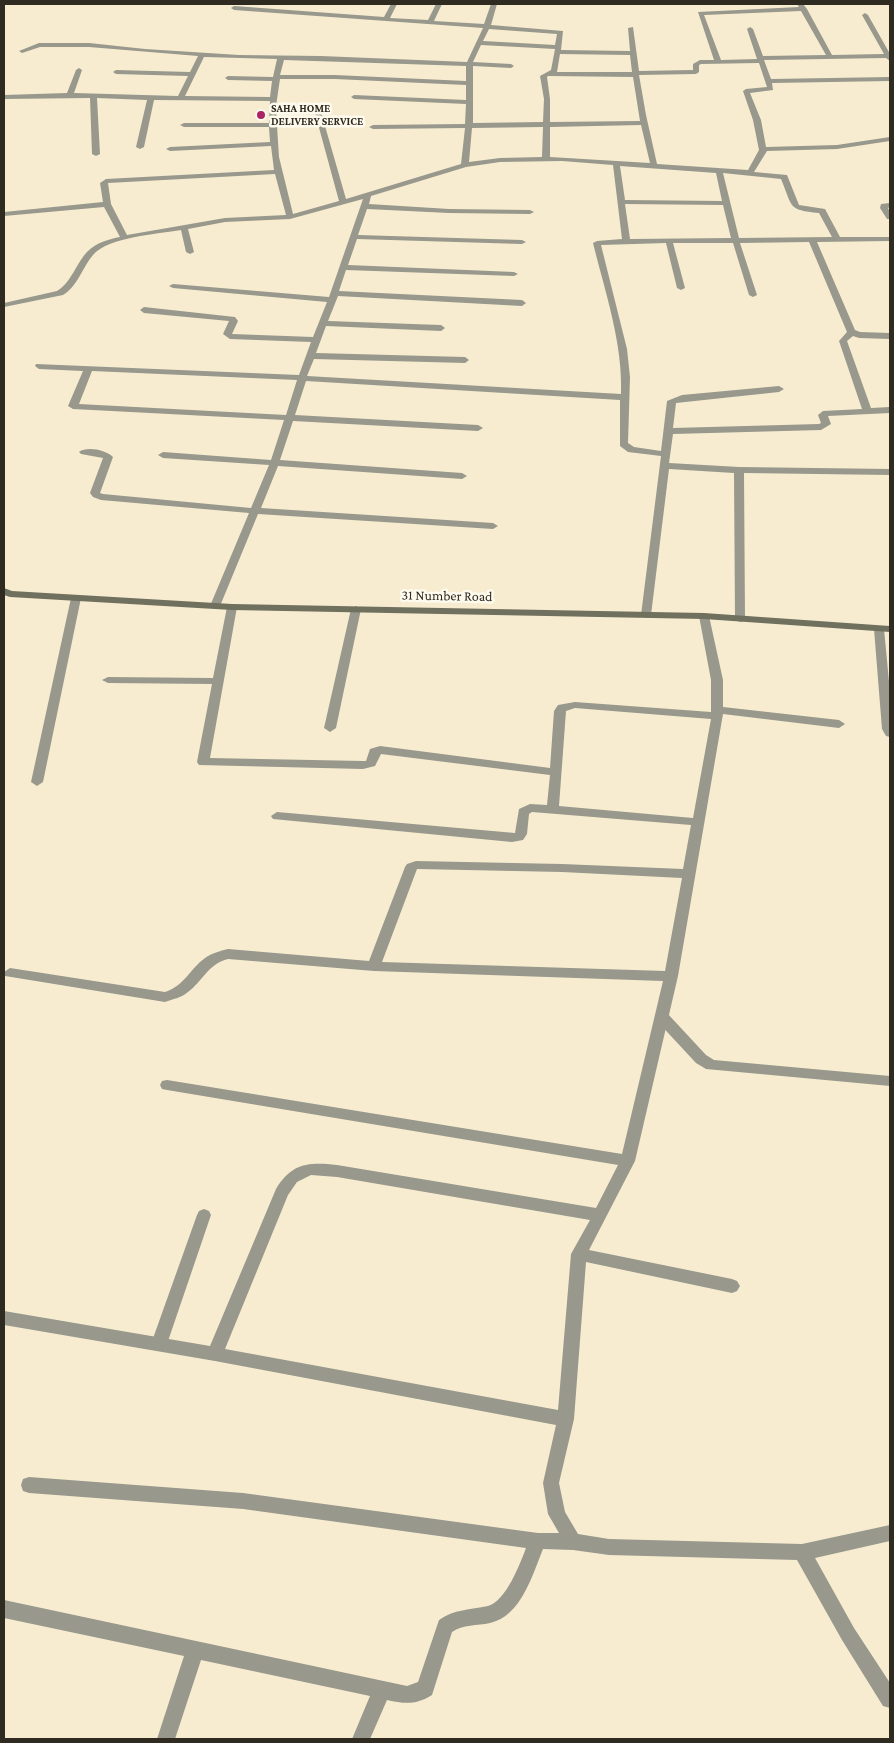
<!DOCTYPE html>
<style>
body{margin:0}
#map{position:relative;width:894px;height:1743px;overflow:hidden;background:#f7ecd0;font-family:"Crimson Pro",serif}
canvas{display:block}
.frame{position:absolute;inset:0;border:5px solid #302b21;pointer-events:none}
</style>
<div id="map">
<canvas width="894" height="1743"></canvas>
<div class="frame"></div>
</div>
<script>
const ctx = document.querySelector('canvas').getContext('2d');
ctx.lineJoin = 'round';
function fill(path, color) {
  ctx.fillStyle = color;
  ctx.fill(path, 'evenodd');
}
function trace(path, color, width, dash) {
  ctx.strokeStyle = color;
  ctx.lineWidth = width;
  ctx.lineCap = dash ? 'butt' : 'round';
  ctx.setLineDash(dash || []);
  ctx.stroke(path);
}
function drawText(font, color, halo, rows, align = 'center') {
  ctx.font = font + ' "Crimson Pro",serif';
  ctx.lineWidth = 5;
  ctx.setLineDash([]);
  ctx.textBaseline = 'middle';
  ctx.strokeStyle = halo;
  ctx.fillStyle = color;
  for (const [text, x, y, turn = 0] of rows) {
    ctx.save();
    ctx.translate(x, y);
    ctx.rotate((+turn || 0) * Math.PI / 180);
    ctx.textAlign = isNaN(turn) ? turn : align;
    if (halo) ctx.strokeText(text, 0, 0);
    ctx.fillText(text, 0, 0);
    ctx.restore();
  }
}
fill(new Path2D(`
 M662 1012 667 1013 706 1055 714 1060 890 1076V1086L706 1069 696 1063 657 1021 655 1017 657 1013Z
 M204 1209 209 1211 211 1215 167 1344 165 1349 159 1351 153 1349 151 1344 197 1215 199 1211Z`), '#98988c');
fill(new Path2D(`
 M391 4H397L390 18 428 20 436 4H442L434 21 484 24 491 4H497L491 25 563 31 561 50 630 51 628 28 633 27 639 71 693 70V64L700 60H714L698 12 799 7 797 4H803L807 9 832 55 884 54 862 15 865 13 868 15 890 54V61L886 58 764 60 771 79 890 77V81L772 83 773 90 750 93 761 120 766 147 837 145 890 137V141L837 149 767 151 754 172 787 175 799 205 825 209 840 237H890V241L817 242 855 330 860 332 890 333V339L859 338 853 336 847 341 871 408 890 407V413L828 416 831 424 821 430 673 434 669 463 739 467 890 469V475L744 473 745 619 744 621 740 622 735 619 734 473 669 469 651 615 646 618 641 615 661 456 628 452 620 446V400L306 381 295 415 478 425 483 428 478 431 293 421 280 460 462 473 467 476 462 479 278 466 261 508 493 523 498 526 493 529 258 514 220 606 215 609 210 606 249 513 101 500 93 497 90 493 103 458 81 454 79 452C87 446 106 450 113 457L100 493 103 494 251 508 269 465 163 458 158 455 163 452 271 460 284 420 73 409 68 406 83 371 39 369 35 366 36 364 299 375 311 342 230 339 223 334 229 321 144 313 140 310 144 307 235 317 238 321 232 334 313 337 327 302 173 288 169 286 173 284 329 297 363 199 290 219 225 222 188 229 194 252 190 254 186 252 181 230C158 234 108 237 93 255 82 268 78 286 63 295L4 307V303L57 291C72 282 76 263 88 251 96 243 109 239 120 237L104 207 4 216V212L103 202 100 183 106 179 274 170 271 146 170 151 166 149 170 147 270 142 269 127H184L180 125 184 123H269L270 101 154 100 144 147 140 149 136 147 147 100 97 98 100 154 96 156 92 154 90 98 4 99V95L67 93 76 70 79 68 82 70 74 93 178 96 188 76 116 74 113 72 116 70 190 72 198 56 89 47H40L22 53 19 51 39 43H89L145 49 239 55 321 56 467 62 483 28 234 10 231 8 234 6 384 17ZM801 11 826 55 763 56 753 29 750 27 747 29 757 59 721 60 704 15ZM489 29 557 34 555 45 483 41ZM481 45 555 49 551 70 540 76 544 99 543 122 473 123V66L511 68 514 66 511 64 473 62ZM560 54 630 55 632 72H557ZM204 57 277 59 273 77 228 76 225 78 228 80 272 81 270 97 185 96ZM284 60 466 66V81L335 75H280ZM759 63 767 87 746 89 743 91 753 120 759 150 748 170 657 164 646 115 639 75 696 74 699 72V65L701 64ZM548 76 633 77 640 121 550 122V99L547 77ZM280 79H335L466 85V100L354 95 351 97 354 99 466 104 465 124 373 125 369 127 373 129 465 128 461 164 346 199 321 112 315 107 276 106ZM276 110 315 113 339 201 293 214 279 157ZM641 125 650 163 550 157V127ZM543 127 542 157 500 158 469 162 472 128ZM562 161 613 165 622 239 597 241 593 243C605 292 623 343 621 394L307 376 314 359 465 363 469 360 465 357 316 353 326 326 441 331 445 328 441 325 328 321 338 296 522 306 526 303 522 300 339 291 346 270 514 276 518 274 514 272 348 265 357 239 522 244 526 242 522 240 358 235 367 209 449 213 530 214 534 212 530 210 449 209 369 204 371 196 466 167 500 162ZM620 166 716 173 722 201 625 200ZM723 173 781 179C793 207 787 210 819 213L832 237 739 238ZM275 174 286 215 225 218 127 235 111 204 108 183ZM625 204 723 205 731 238 630 239ZM809 242 847 332 839 341 862 409 823 411 818 415 821 423 819 424 673 428 676 403 779 392 784 389 779 386 682 395 667 401 661 451 634 447 628 443 630 377 627 349 601 245 666 243 677 288 681 290 685 288 673 243H733L749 295 753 297 757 295 740 243ZM92 371 297 380 286 415 79 404Z
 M890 203V207L888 208 890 212V219H887L880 208 881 204Z
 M76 595 81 598 43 782 37 786 31 782 71 598Z
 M232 604 237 607 210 758 363 761H366L370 749 380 746 550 768 554 711 558 705 575 702 711 712V680L699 616 704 613 709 616 723 680V707L839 720 845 724 839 728 723 714 678 976 635 1161 589 1250 732 1279 737 1281 740 1286 737 1291 732 1293 586 1262 574 1419 559 1483 565 1512 578 1534 609 1539 802 1544 890 1525V1541L815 1558 854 1628 890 1683V1708L883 1706 842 1640 797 1560 609 1555 573 1550 543 1549C532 1576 521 1616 490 1623 477 1626 463 1624 452 1632L432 1695C416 1705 405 1704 387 1700L370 1739H352L370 1696 201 1660 175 1739H157L184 1656 4 1618V1600L407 1686 418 1682 439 1620C454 1609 470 1610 488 1606 506 1601 520 1564 526 1548L243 1509 29 1493 23 1491 21 1485 23 1479 29 1477 243 1493 538 1533H559L548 1514 543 1483 556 1425 215 1361 4 1325V1311L210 1346 276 1189C292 1163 308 1162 337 1165L596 1208 618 1165 167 1090 162 1089 160 1085 162 1081 167 1080 622 1154 663 981 374 971 228 959C209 963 202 982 188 992 181 998 173 999 165 1002L5 976 4 972 10 968 165 992C184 986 190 969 205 958 212 953 220 951 228 949L369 961 405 867 407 864 416 861 562 864 683 869 691 825 532 812 529 814 527 834 523 840 512 842 273 819 271 816 277 812 515 833 519 809 530 804 547 805 550 775 381 754 375 766 363 769 199 765 197 762 212 684 108 683 102 680 108 677 213 678 227 607ZM575 708 711 719 693 818 559 806 566 711ZM417 869 562 872 682 878 665 971 382 962ZM311 1175 337 1177 590 1220 571 1254 558 1410 225 1349 288 1195 297 1182Z
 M356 606 361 609 336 728 330 732 324 728 351 609Z
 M879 626 884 629 890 692V737L886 736 882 729 874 629Z`), '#98988c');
fill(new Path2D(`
 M4 588 12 591 232 604 704 613 890 626V632L704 619 232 610 10 597 4 595Z`), '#70705e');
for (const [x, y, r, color] of [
 [261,115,5,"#ab2266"]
]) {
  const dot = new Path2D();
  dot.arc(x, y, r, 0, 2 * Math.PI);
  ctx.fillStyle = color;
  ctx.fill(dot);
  trace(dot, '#fefaee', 2);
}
drawText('bold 11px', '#302b21', '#fefaee', [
 ["SAHA HOME",271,109],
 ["DELIVERY SERVICE",271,122]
], 'left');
drawText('14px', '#302b21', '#fefaee', [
 ["31 Number Road",447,596,1]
]);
</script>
